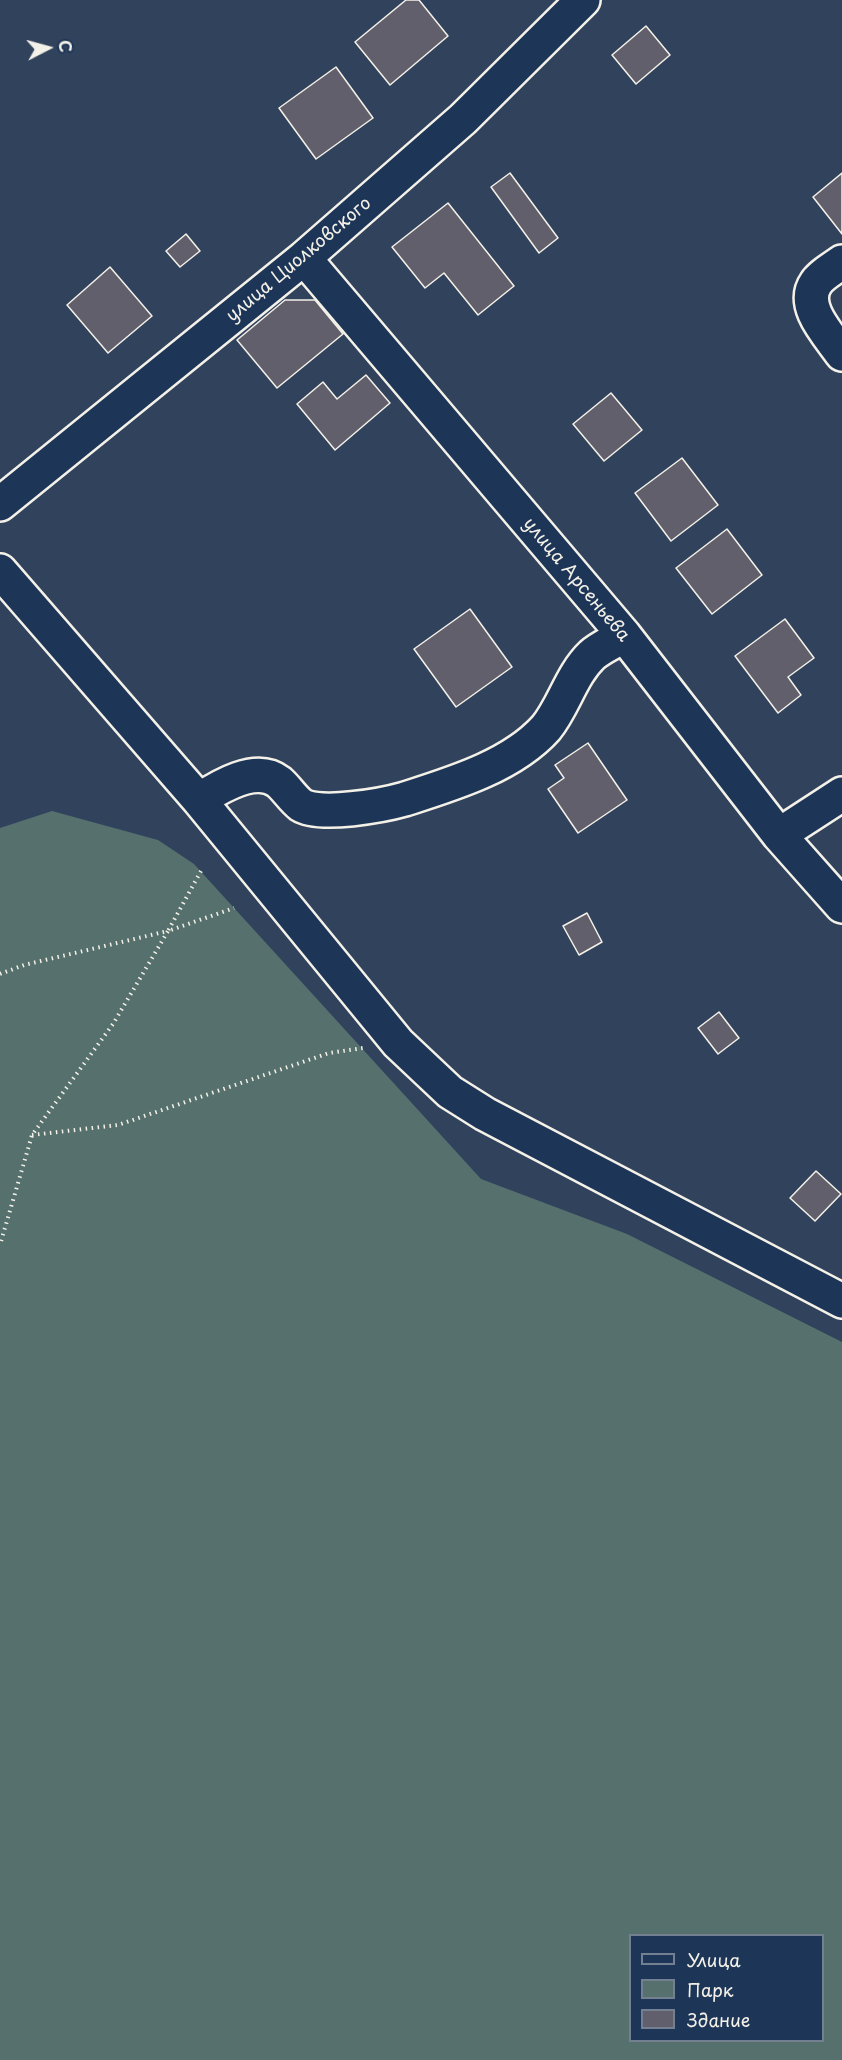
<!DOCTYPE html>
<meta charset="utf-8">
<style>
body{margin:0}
#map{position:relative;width:842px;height:2060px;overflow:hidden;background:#31425d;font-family:"Playpen Sans",sans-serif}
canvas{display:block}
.legend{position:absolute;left:629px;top:1934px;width:195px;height:108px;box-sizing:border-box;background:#1d3557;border:2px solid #738091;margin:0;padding:8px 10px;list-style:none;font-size:18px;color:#f4f1e8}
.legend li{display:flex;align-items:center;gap:12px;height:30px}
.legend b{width:30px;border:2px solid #738091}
.north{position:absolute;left:18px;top:18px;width:60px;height:60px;-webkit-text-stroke:4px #1d3557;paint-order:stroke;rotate:84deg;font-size:16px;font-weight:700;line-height:24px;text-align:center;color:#f4f1e8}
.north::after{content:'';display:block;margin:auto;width:21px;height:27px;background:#f4f1e8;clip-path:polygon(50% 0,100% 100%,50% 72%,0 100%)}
</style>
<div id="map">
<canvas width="842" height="2060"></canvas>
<ul class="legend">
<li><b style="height:8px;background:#1d3557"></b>Улица</li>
<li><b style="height:16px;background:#56706d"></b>Парк</li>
<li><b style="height:16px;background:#615f6c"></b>Здание</li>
</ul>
<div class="north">С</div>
</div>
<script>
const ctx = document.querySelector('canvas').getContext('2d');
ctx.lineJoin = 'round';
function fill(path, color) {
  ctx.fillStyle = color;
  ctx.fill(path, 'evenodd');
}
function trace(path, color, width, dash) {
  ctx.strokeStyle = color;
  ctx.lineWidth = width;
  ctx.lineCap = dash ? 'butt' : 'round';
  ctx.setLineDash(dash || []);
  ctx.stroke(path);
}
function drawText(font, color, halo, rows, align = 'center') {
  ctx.font = font + ' "Playpen Sans",sans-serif';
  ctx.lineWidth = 4.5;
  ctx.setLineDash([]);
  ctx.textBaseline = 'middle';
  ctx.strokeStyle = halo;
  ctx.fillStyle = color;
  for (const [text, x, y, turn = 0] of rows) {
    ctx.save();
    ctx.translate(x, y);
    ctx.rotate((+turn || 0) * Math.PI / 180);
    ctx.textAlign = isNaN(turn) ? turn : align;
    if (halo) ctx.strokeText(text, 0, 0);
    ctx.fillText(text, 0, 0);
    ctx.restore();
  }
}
fill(new Path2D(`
 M52 811 158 840 194 864 481 1179 627 1234 842 1342V2060H0V828ZM630 1936H822V2040H630Z`), '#56706d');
const building = new Path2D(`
 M406 0H419L448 36 390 85 355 42Z
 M646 26 670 55 636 84 612 55Z
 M336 67 373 118 316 159 279 108Z
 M510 173 558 238 539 253 491 187Z
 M842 173V234L813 197Z
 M448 203 514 286 478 315 444 273 425 288 392 247Z
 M186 234 200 251 180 267 166 251Z
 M110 267 152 316 108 353 67 305Z
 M285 300H315L343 334 277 388 237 340Z
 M366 375 390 403 335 450 297 404 323 382 337 399Z
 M611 393 642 430 604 461 573 424Z
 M682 458 718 505 671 541 635 493Z
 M727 529 762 575 712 614 676 568Z
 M470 609 512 667 456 707 414 649Z
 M785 619 814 658 788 677 801 695 778 713 735 656Z
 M588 743 627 800 578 833 548 789 564 778 555 765Z
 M587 913 602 942 579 955 563 926Z
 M719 1012 739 1038 718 1054 698 1028Z
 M816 1171 841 1194 815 1221 790 1198Z`);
fill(building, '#615f6c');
trace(building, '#f4f1e8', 1.5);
const minor = new Path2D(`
 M304 258 624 635 779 835 842 906
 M842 262C834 268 821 275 816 283 800 306 829 335 842 354
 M0 504 304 258 463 119 583 0
 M0 571 199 800 398 1043 450 1092 485 1114 842 1301
 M199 800C219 787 256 764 279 782 287 789 293 799 301 805 320 817 384 805 405 799 452 784 512 766 546 728 564 706 571 675 592 655 601 647 614 642 624 635
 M779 835 842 794`);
trace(minor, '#f4f1e8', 38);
trace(new Path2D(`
 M201 871 168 931 234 908
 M0 974 24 965 168 931 113 1024 32 1135 0 1245
 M32 1135 118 1125 329 1053 363 1048`), '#f4f1e8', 4, [1.5, 4.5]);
trace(minor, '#1d3557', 33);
drawText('18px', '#f4f1e8', '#1d3557', [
 ["улица Циолковского",299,260,-40],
 ["улица Арсеньева",576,580,50]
]);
</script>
